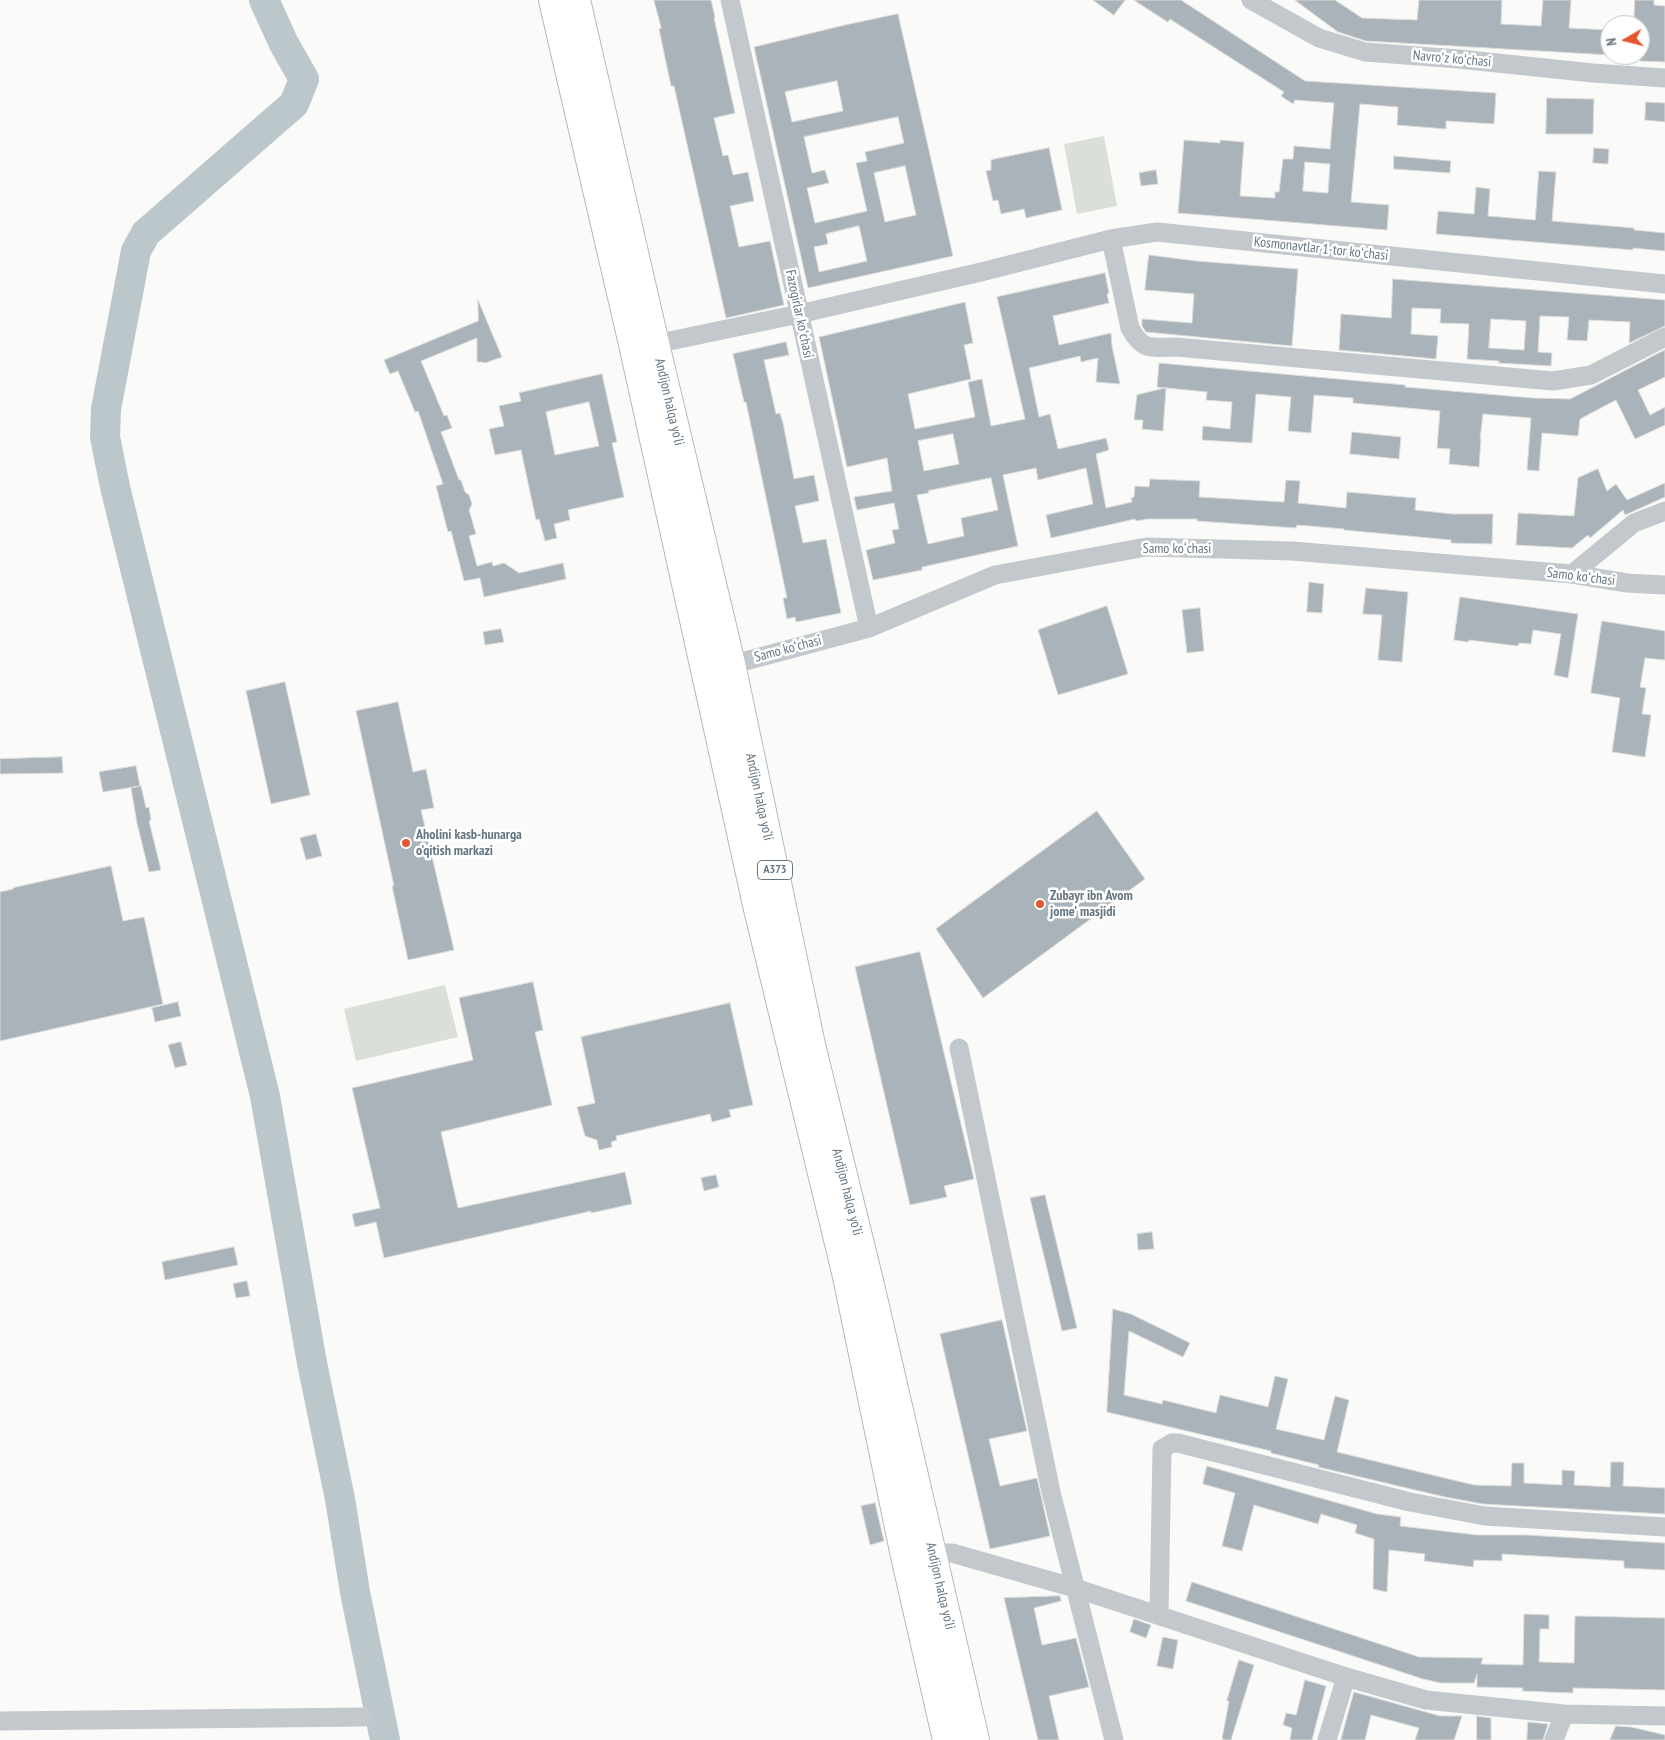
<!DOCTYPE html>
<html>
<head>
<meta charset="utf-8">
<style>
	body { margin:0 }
	#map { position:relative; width:1665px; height:1740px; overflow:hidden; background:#fafaf8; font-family:"PT Sans Narrow",sans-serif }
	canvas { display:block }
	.north { position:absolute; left:1600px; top:15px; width:50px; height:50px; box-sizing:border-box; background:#fff; border:1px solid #c1c8cd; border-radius:50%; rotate:262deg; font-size:14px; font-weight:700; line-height:20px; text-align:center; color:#657683 }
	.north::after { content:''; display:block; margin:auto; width:18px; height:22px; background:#e4572e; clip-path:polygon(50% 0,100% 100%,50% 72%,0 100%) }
</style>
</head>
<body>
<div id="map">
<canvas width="1665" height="1740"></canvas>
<div class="north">N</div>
</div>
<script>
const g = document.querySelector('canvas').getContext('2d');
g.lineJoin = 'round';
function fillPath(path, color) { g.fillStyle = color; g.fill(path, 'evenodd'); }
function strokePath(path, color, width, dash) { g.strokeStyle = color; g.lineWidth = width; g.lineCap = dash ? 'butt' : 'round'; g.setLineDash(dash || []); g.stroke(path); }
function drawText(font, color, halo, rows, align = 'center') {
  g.font = font + ' "PT Sans Narrow",sans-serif'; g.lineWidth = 5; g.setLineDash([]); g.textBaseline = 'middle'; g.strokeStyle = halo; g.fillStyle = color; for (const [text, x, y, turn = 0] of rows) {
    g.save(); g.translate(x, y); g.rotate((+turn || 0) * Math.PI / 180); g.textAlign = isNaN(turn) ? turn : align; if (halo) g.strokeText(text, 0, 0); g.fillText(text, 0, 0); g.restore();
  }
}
const green = new Path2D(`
	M1104 136 1117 206 1077 214 1064 144Z
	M445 985 458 1037 356 1061 344 1009Z`);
const river = new Path2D(`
	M264 0 284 44 304 79 294 104 146 233 136 251 106 409 105 437 115 487 265 1096 312 1363 340 1499 355 1592 385 1740`);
const building = new Path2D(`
	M654 0H711L715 17 714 18 735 113 714 118 723 156 728 155 733 175 748 172 754 201 730 206 739 247 770 241 784 305 726 318 674 86H671L659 29 661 28Z
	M1093 0H1125L1114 15Z
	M1134 0H1181L1305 81 1496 93 1494 124 1446 121V129L1397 125 1398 107 1360 104 1351 202 1389 205 1387 230 1178 213 1184 140 1220 143V140L1244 142 1240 196 1275 198V192H1279L1283 159H1293L1294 146 1330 149 1334 103 1295 100 1293 104 1281 96 1284 92 1170 19 1168 22ZM1305 162 1330 164 1328 193 1303 191Z
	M1295 0H1335L1362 18 1417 20 1419 0H1502L1501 24 1541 26 1543 0H1571L1569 28 1610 30V55L1366 41 1338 32Z
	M1635 0H1654V5L1665 6V62L1640 61V25H1634Z
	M898 14 953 256 808 288 754 47 845 25ZM837 81 843 111 792 122 785 92ZM898 117 904 143 865 152 867 161 856 163 867 211 815 223 807 188 829 183 825 170 812 173 804 137ZM905 166 916 215 885 222 874 173ZM859 226 867 261 819 272 814 247 828 244 826 234Z
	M1547 98 1594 99 1593 134H1546Z
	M1646 102 1665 103V122L1645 120Z
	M1049 148 1062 210 1026 218 1024 209 1001 214 998 200 993 201 986 171 991 170V160Z
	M1594 148 1609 149 1608 164 1593 163Z
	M1394 156 1451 161 1450 173 1394 169Z
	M1156 170 1158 184 1141 186 1139 173Z
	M1539 171 1556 172 1552 221 1634 228V230L1665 233V251L1633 248V250L1436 234 1438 211 1474 214 1476 187 1490 189 1488 216 1535 220Z
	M1149 255 1196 261 1298 269 1292 346 1146 332 1142 326V319L1192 323 1194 294 1145 290Z
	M1105 273 1109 293 1107 294 1109 303 1053 316 1059 345 1111 333 1112 346 1120 384 1096 382 1098 358 1081 362 1080 356 1029 368 1039 417 1050 414 1058 449 1106 438 1109 450 1096 454 1106 508 1132 502 1131 498 1134 497 1135 486 1149 487 1150 479 1200 481 1199 497 1284 502 1286 480 1300 481 1298 503 1346 508 1347 492 1416 498 1415 510 1453 514H1493L1492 544 1451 543V540L1344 530V529L1297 525 1296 528 1197 521V519H1148L1136 521 1135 519 1051 538 1046 515 1093 504 1086 468 1038 480 1036 468 1003 475 1018 546 922 567V570L873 580 866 550 895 543 892 530 899 529 894 503 857 510 854 497 892 491 887 458 847 467 819 337 965 302 973 343 964 345 971 379 908 394 915 429 975 417 968 382 982 379 991 426 1025 419 997 297ZM953 434 959 464 924 471 918 441ZM991 478 998 510 961 518 964 536 928 544 917 495 929 493 928 491Z
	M1393 279 1665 300V326L1629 343 1630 322 1589 320 1587 341 1567 340 1569 317 1540 316 1538 352 1552 353 1551 366 1499 363V361L1467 359 1469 324 1440 323 1441 309 1412 308 1411 334 1438 336 1436 359 1339 350 1341 314 1391 318ZM1491 319 1526 321 1524 350 1489 348Z
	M478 300 502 357 485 363 482 362H477V338L421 361 444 416 447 415 452 428 441 432 459 480H461L465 492 469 495 472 504 469 510 476 534 469 536 477 566 492 562 493 566 504 563 519 573 563 563 566 579 484 597 480 578 464 581 451 531 448 532 436 486 443 484 418 411 415 412 398 371 390 374 384 360 478 321Z
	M786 342 789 355 764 360 776 414 780 413 783 423 794 479 814 475 817 490 819 501 795 506 803 543 826 539 841 613 796 622 795 617 787 619 783 598H787L746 402H744L733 354Z
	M1665 350V377L1638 390 1650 415 1665 407V425L1635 439 1616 400 1580 419 1578 436 1542 433 1539 471 1527 470 1531 418 1483 414 1480 439H1481L1479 467 1449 464 1450 449 1437 448 1440 411 1353 403V398L1314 395 1311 433 1288 431 1291 397 1256 394 1252 443 1202 440 1203 426 1230 429 1232 402 1206 400 1207 392 1157 387 1159 363 1405 385V387L1533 398 1570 399Z
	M602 374 617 442 612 443 624 497 568 510 570 520 554 524 557 538 545 541 539 519 536 520 521 450 495 455 489 429 504 426 499 406 521 401 519 393ZM589 402 599 446 555 455 546 412Z
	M1166 388 1163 431 1142 429 1143 420H1134L1137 395Z
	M1352 432 1401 437 1399 459 1350 454Z
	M1598 469 1607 491 1616 484 1627 500 1665 483V497L1625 515 1623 510 1590 538 1588 535 1572 548 1516 545 1518 513 1574 516 1578 478Z
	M1309 582 1324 584 1322 613 1307 612Z
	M1366 588 1408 592 1402 662 1378 660 1382 615 1363 614Z
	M1460 597 1578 614 1568 678 1554 675 1561 634 1533 630 1531 644 1519 643 1518 646 1469 640 1468 642 1454 640Z
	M1107 606 1128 674 1058 695 1038 630Z
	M1200 608 1204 651 1187 653 1182 610Z
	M1602 621 1665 631V660L1645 658 1640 687 1646 688 1642 714 1651 715 1645 757 1612 752 1620 698 1591 693Z
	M501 629 504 642 485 645 483 632Z
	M285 682 310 795 271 804 246 691Z
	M398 702 413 772 426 769 434 808 421 810 454 950 408 960 392 886H394L356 711Z
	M62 757 63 773 0 774V759Z
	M136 766 140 786 103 792 99 772Z
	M141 786 146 808 149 807 151 820 149 821 161 870 149 872 137 823 131 788Z
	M1097 811 1145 879 983 998 936 929Z
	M316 834 322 856 306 860 300 838Z
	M111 866 123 921 144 917 163 1004 0 1041V892L13 889V888Z
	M920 952 974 1179 944 1186 947 1197 910 1205 855 967Z
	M533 982 543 1030 535 1032 552 1105 441 1132 458 1208 625 1172 632 1204 591 1213V1211L384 1258 376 1222 355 1227 352 1214 380 1208 352 1088 473 1060 459 998Z
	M178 1002 181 1016 155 1022 152 1008Z
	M730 1003 753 1105 729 1110 731 1117 712 1122 710 1114 616 1136 617 1140 611 1142 612 1147 599 1150 597 1140 585 1136 577 1107 595 1103 581 1037Z
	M181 1042 187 1065 175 1068 168 1045Z
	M716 1175 719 1187 704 1191 701 1178Z
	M1045 1195 1077 1328 1062 1331 1030 1198Z
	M1152 1232 1154 1249 1138 1250 1137 1234Z
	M234 1247 238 1265 165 1280 162 1262Z
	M247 1281 250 1296 236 1298 233 1284Z
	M1113 1309 1131 1314 1190 1343 1183 1357 1129 1331 1124 1395 1162 1404 1163 1400 1216 1413 1220 1395 1268 1407 1275 1376 1288 1379 1276 1429 1324 1440 1335 1396 1349 1400 1337 1452 1474 1485 1511 1486 1512 1463H1524V1483L1562 1485V1470L1575 1471 1574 1485 1610 1487 1611 1462H1624L1623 1486 1665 1488V1514L1483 1504 1445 1497 1318 1467 1319 1465 1271 1453V1451L1107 1412Z
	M1002 1320 1027 1431 989 1439 1000 1486 1037 1478 1050 1536 990 1549 940 1334Z
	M1207 1466 1377 1514 1401 1517 1400 1526 1477 1535H1526L1665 1543V1570L1624 1568V1561L1502 1554V1561L1474 1560 1473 1567 1424 1561 1425 1554 1389 1550 1387 1592 1373 1589 1374 1539 1355 1533 1357 1525 1321 1514 1318 1524 1254 1505 1242 1551 1222 1546 1235 1493 1203 1484Z
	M875 1503 884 1541 870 1545 861 1506Z
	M1192 1582 1419 1657 1483 1658 1481 1664 1523 1665 1524 1614 1549 1615V1629H1540L1539 1662 1574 1663 1575 1616 1665 1618V1690L1573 1688V1693L1522 1691 1523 1688 1477 1687V1674L1474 1683H1441L1423 1679 1186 1601Z
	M1060 1596 1061 1601 1034 1608 1042 1645 1076 1638 1089 1687 1049 1696 1059 1740H1038L1004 1598Z
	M1134 1619 1151 1625 1146 1638 1130 1632Z
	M1163 1637 1178 1640 1173 1669 1157 1666Z
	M1239 1660 1254 1665 1231 1740H1226L1222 1739 1229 1701H1227Z
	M1305 1680 1326 1686 1312 1740H1290L1292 1728 1283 1725 1286 1713 1296 1715Z
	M1354 1692 1440 1716H1462L1454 1740H1415L1419 1728 1371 1715 1365 1740H1341Z
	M1477 1716 1491 1718V1740H1477Z
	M1528 1722 1548 1724 1543 1740H1527Z
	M1616 1726 1631 1727 1665 1735V1740H1610Z`);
const street = new Path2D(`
	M730 0 869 628
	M1251 0 1319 38 1365 52 1459 59 1593 73 1665 78
	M1111 239 1130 328C1143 352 1152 347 1176 347L1553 381 1591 375 1665 337
	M655 344 799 314 981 272 1111 239 1157 232 1665 284
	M1572 574 1634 523 1665 511
	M719 668 869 628 995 575 1146 547 1292 551 1572 574 1627 583 1665 585
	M959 1048 1051 1492 1114 1740
	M932 1553H952L1075 1588 1346 1677 1426 1700 1564 1714 1665 1716
	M1159 1614 1162 1449 1172 1443H1178L1410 1502 1485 1516 1665 1527
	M0 1721 364 1717
	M1327 1740 1346 1677
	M1554 1740 1564 1714`);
const highway = new Path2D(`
	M553 0 633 344 758 909 846 1272 905 1556 947 1740
	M576 0 655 344 731 664 811 1045 870 1285 975 1740`);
const markers = [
	[406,843,5,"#e4572e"],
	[1040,904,5,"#e4572e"]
];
const shields = [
	[775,870,35]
];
const shieldNames = [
	["A373",775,870]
];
const streetNames = [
	["Navroʻz koʻchasi",1452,59,5],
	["Kosmonavtlar 1-tor koʻchasi",1321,249,6],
	["Fazogirlar koʻchasi",799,314,78],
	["Andijon halqa yo‘li",669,402,77],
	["Samo koʻchasi",1177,549],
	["Samo koʻchasi",1581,577,7],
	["Samo koʻchasi",788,649,-15],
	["Andijon halqa yo‘li",759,797,78],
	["Andijon halqa yo‘li",847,1192,76],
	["Andijon halqa yo‘li",940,1586,77]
];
const poiNames = [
	["Aholini kasb-hunarga",416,835],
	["o'qitish markazi",416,851],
	["Zubayr ibn Avom",1050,896],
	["jome' masjidi",1050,912]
];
fillPath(green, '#dadfd7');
strokePath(river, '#bbc7cb', 30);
fillPath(building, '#aab3b9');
strokePath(building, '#dcdcda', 1);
strokePath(highway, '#b4b9bd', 30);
strokePath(street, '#c3c8cc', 19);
strokePath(highway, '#fff', 28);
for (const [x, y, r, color] of markers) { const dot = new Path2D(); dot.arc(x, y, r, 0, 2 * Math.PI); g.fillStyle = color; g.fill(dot); strokePath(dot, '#fff', 2); }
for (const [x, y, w] of shields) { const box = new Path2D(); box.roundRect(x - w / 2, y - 9.5, w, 19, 4); g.fillStyle = '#fff'; g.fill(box); strokePath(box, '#657683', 1); }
drawText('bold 12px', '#657683', null, shieldNames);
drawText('14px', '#657683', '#fff', streetNames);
drawText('bold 14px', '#657683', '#fff', poiNames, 'left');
</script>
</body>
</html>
